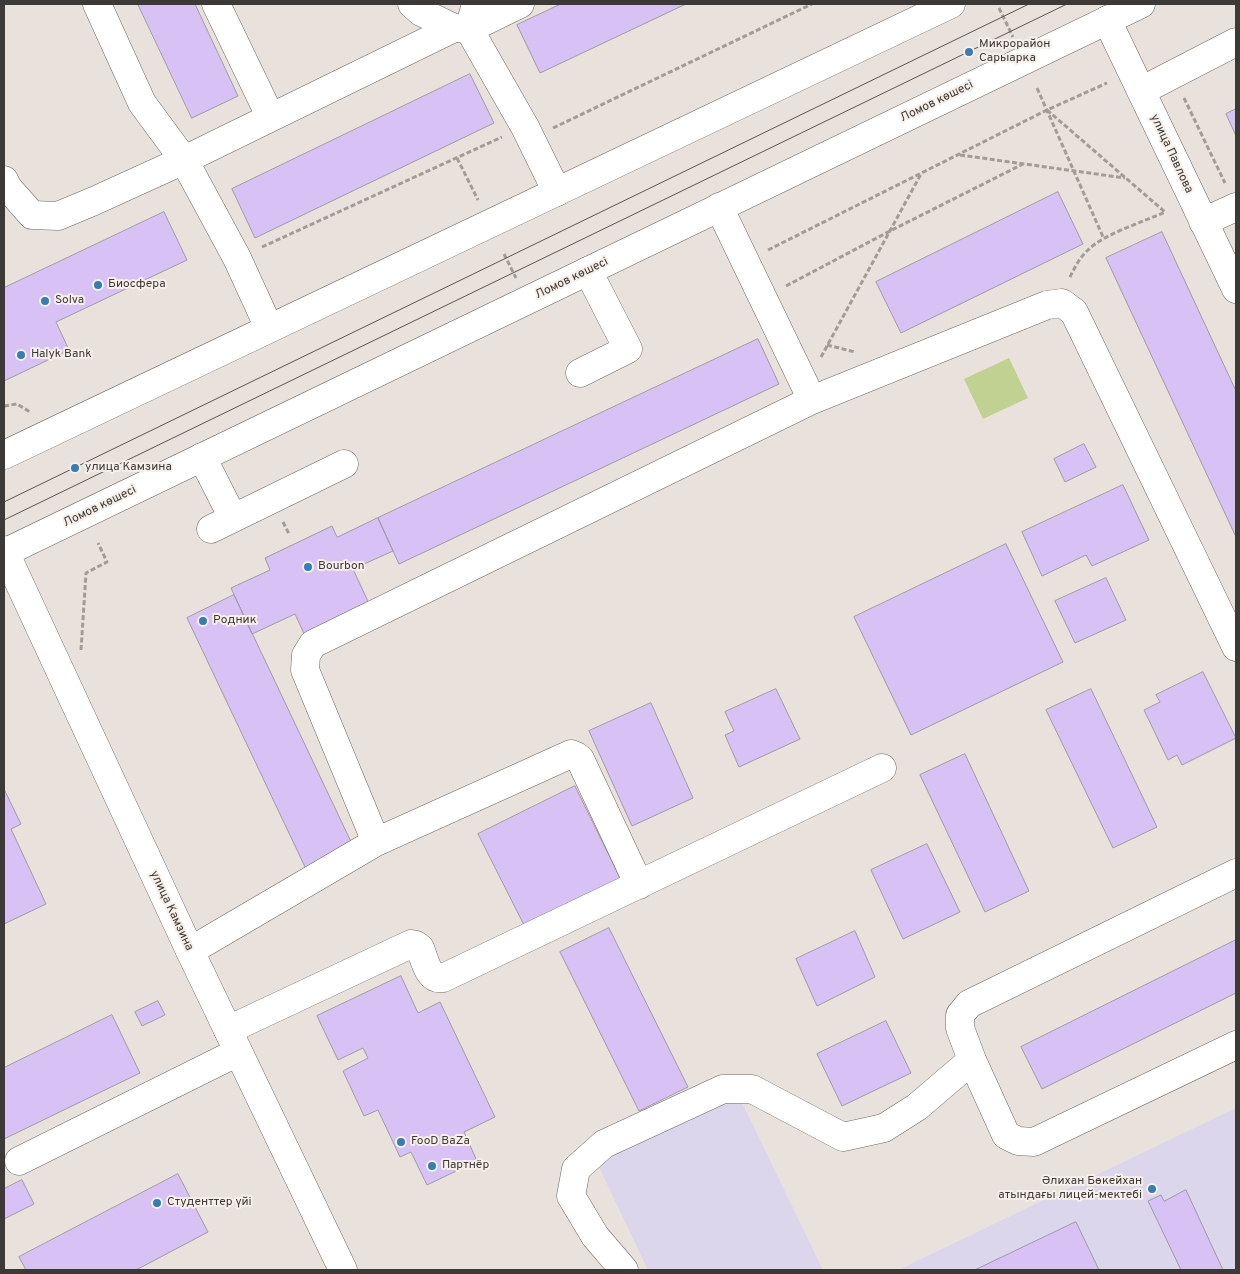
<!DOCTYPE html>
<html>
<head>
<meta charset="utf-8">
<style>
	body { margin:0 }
	#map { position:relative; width:1240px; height:1274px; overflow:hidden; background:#e9e2dc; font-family:Overpass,sans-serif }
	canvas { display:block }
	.frame { position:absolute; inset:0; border:5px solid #3c3936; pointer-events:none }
</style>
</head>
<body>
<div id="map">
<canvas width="1240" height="1274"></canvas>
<div class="frame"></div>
</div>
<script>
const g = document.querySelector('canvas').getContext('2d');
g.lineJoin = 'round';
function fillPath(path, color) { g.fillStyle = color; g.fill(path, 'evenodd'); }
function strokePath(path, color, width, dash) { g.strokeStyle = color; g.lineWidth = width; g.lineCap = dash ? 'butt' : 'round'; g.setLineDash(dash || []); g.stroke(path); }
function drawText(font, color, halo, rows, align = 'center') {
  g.font = font + ' Overpass,sans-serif'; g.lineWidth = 4; g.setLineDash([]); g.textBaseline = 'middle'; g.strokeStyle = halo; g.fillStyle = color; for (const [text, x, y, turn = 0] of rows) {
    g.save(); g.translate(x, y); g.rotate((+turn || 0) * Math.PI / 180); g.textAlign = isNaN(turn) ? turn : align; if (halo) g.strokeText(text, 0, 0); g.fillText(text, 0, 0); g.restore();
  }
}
const education = new Path2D(`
	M734 1086 823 1270H648L593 1155Z
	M1236 1108V1270H898Z`);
const green = new Path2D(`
	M1009 358 1028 398 983 419 964 379Z`);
const building = new Path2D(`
	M138 4H195L238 96 192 118Z
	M561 4H686L540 73 517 25Z
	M470 74 494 123 255 238 232 189Z
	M1236 109V136L1226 114Z
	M1058 192 1083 244 901 333 876 282Z
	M164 212 187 260 56 322 69 350 4 381V288Z
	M1162 232 1236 391V537L1106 258Z
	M758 339 779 384 399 564 378 518Z
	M1084 444 1096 467 1065 482 1054 459Z
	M1123 485 1149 540 1092 566 1086 555 1042 576 1022 532Z
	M378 518 393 551 353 569 372 610 307 640 295 614 252 634 231 588 270 570 265 558 332 526 337 537Z
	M1006 544 1063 662 911 735 854 617Z
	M1106 578 1126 620 1075 643 1055 601Z
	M234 595 353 846 306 869 187 618Z
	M1203 672 1236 738 1182 765 1177 755 1168 760 1144 710 1160 702 1156 695Z
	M776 689 800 739 739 767 725 735 734 731 725 712Z
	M1091 689 1157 827 1113 848 1046 710Z
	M651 703 693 798 632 826 589 731Z
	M965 754 1029 891 985 912 920 775Z
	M575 786 622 882 526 929 478 834Z
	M4 789 21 824 11 829 46 904 4 924Z
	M927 844 960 912 903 939 871 870Z
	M609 928 688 1087 639 1111 560 952Z
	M855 931 875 977 817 1006 796 959Z
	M1236 940V993L1042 1089 1021 1047Z
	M401 976 418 1013 440 1002 495 1117 464 1132 477 1161 427 1185 411 1152 400 1157 378 1110 364 1116 343 1071 368 1058 363 1048 338 1060 317 1016Z
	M158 1001 165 1015 142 1026 135 1012Z
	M112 1015 140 1073 4 1139V1068Z
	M886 1021 911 1073 842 1106 817 1054Z
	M178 1174 208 1232 136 1270H26L19 1257Z
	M22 1180 34 1204 4 1219V1189Z
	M1186 1190 1223 1270H1181L1148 1201 1161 1195 1164 1201Z
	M1076 1222 1099 1270H975Z`);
const path = new Path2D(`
	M999 8 1013 37
	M1037 88 1104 239
	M1184 98 1225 183
	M1047 110 1165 212C1143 222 1104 234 1088 250 1079 258 1074 269 1069 279
	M553 128 812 4
	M960 155 1125 178
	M457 158 478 200
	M262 247 502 137
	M768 250 1047 110 1107 83
	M504 254 516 278
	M786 286 890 231 1023 164
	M827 345 855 352
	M821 357 921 174
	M4 406 17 404 30 412
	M283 522 289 534
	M81 650 86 573 107 562 98 543`);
const minor = new Path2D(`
	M97 4 142 103 184 160 237 258 269 328
	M216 4 270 116
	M412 4 421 12 454 28
	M476 4 469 29 525 127 557 192
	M1107 20 1236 289
	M1141 91 1236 42
	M4 180 8 188 32 215 58 216 94 201 184 160 454 28 469 29 520 4
	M719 207 812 400
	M1203 222 1236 207
	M580 373 628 349 588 271
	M202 457 233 518
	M211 529 344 464
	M376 842 305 670 306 655 313 644 812 400 1047 305 1062 303 1074 312 1236 647
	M1236 873 969 1004 960 1015V1028L972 1060 1006 1135 1018 1141 1034 1142 1236 1045
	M190 951 376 842 571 754 576 756 580 759 639 885
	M228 1030 411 944 416 945 420 948C425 960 428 981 443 978L882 768
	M19 1161 238 1052
	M624 1270 595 1236 571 1196 576 1169 604 1144 723 1089H752L843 1137 884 1128 917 1107 972 1060`);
const major = new Path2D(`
	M4 455 951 4
	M4 550 190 951 343 1270
	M4 553 1141 4`);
const tram = new Path2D(`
	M4 502 1029 4
	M4 520 1067 4`);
const markers = [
	[969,52,5,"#347eb1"],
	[98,285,5,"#347eb1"],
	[45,301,5,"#347eb1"],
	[21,355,5,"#347eb1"],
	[75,468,5,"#347eb1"],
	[308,567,5,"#347eb1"],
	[203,621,5,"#347eb1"],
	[401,1142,5,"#347eb1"],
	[432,1166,5,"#347eb1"],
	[1152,1189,5,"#347eb1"],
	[157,1203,5,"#347eb1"]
];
const poiNames = [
	["Микрорайон",979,45],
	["Сарыарка",979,59],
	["Биосфера",108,285],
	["Solva",55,301],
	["Halyk Bank",31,355],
	["улица Камзина",85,468],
	["Bourbon",318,567],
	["Родник",213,621],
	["FooD BaZa",411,1142],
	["Партнёр",442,1166],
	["Әлихан Бөкейхан",1142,1182,"right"],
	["атындағы лицей-мектебі",1142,1196,"right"],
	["Студенттер үйі",167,1203]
];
const streetNames = [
	["Ломов көшесі",937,102,-26],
	["улица Павлова",1171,154,65],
	["Ломов көшесі",572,279,-26],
	["Ломов көшесі",100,507,-26],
	["улица Камзина",171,911,65]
];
fillPath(education, '#dbd6ec');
fillPath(green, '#c0d191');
fillPath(building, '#d7c1f5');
strokePath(building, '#9e9ba3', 1);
strokePath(minor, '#6e6762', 29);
strokePath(major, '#6e6762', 29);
strokePath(path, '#a29c97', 3, [5, 2.5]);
strokePath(minor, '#fff', 28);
strokePath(major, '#fff', 28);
strokePath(tram, '#585551', 1);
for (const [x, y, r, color] of markers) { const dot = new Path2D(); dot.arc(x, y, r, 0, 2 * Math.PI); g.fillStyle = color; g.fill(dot); strokePath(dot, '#f7efe9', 2); }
drawText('12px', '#3c3936', '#f7efe9', poiNames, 'left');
drawText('12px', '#3c3936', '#f7efe9', streetNames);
</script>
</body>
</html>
